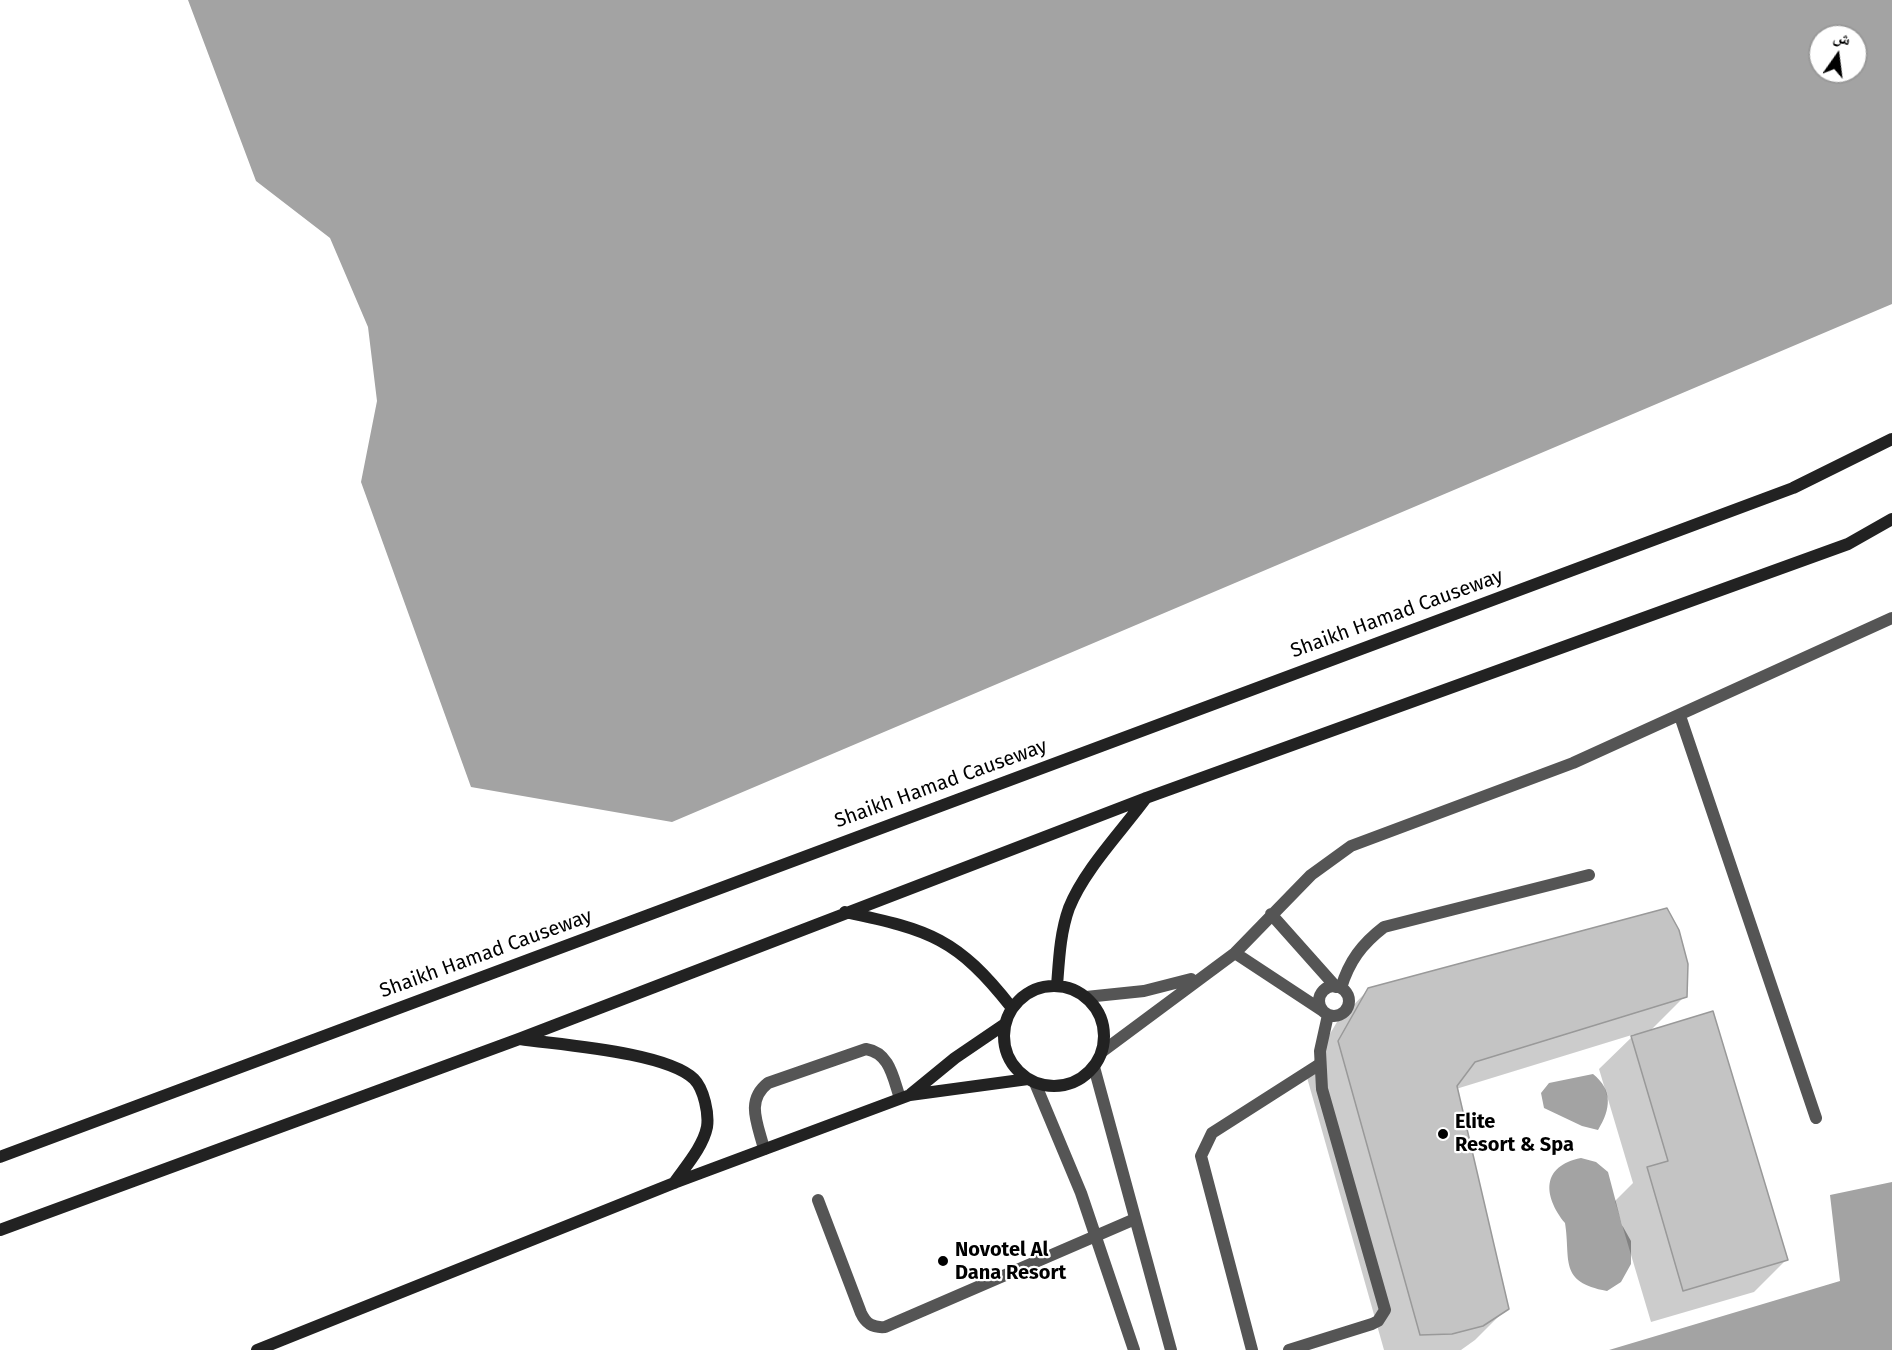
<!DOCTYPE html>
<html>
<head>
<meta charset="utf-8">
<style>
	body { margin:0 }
	#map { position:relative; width:1892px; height:1350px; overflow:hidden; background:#fff; font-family:"Fira Sans","Noto Naskh Arabic",sans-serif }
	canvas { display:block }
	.north { position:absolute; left:1808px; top:24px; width:60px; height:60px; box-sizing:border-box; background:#fff; border:2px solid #999; border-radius:50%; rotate:14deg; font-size:16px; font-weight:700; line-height:24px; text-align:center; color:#000 }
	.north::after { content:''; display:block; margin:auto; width:21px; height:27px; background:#000; clip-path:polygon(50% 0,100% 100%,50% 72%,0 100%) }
</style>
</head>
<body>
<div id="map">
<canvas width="1892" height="1350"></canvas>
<div class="north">ش</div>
</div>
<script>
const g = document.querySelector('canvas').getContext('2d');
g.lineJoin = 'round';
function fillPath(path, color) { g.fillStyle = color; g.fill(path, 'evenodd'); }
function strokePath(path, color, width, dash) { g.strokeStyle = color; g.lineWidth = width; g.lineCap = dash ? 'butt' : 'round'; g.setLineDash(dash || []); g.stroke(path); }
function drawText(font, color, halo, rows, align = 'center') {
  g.font = font + ' "Fira Sans",sans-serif'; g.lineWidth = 4.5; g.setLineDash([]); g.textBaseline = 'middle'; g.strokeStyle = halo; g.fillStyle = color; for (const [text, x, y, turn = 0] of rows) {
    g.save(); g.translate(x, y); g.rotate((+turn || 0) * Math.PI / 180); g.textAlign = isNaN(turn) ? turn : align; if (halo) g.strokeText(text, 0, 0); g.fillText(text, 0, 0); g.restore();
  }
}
const water = new Path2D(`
	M188 0H1892V304L672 822 471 787 361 482 377 401 368 327 330 238 256 181ZM1820 36H1856V72H1820Z
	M1593 1074C1613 1090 1611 1109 1598 1130L1582 1126 1544 1108 1541 1093 1549 1083Z
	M1581 1158 1596 1162 1608 1172 1622 1225 1631 1241V1264L1621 1282 1607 1291C1558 1282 1571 1260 1565 1223 1543 1196 1541 1166 1581 1158Z
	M1892 1182V1350H1609L1840 1281 1830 1195Z`);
const shadow = new Path2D(`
	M1369 989 1685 996 1649 1032 1786 1260 1754 1292 1651 1322 1615 1201 1633 1183 1599 1069 1635 1034 1456 1089 1507 1308 1475 1340 1461 1350H1384L1306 1074 1337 1022Z`);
const building = new Path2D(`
	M1667 908 1679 930 1688 964 1687 997 1475 1062 1457 1086 1509 1309 1483 1326 1452 1334 1420 1335 1338 1041 1368 988Z
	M1713 1011 1788 1260 1683 1291 1647 1167 1668 1161 1631 1036Z`);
const lane = new Path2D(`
	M1680 716 1816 1118
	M1271 914 1336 987
	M1235 953 1323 1011
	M1319 1001a15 15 0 1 1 30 0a15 15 0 1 1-30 0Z
	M1341 988C1349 961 1362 944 1384 927L1589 875
	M1086 997 1144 991 1191 979
	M1103 1051 1235 953 1311 875 1351 846 1573 763 1892 618
	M1094 1067 1171 1350
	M1035 1083 1081 1193 1134 1350
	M764 1149C758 1124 745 1101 768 1083L866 1049C890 1053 893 1078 900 1098
	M818 1200 861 1313C866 1324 873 1328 885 1327L1135 1219
	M1252 1350 1201 1156 1212 1133 1320 1064
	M1289 1350 1372 1324 1378 1321 1385 1310 1322 1089 1320 1051 1328 1015`);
const secondary = new Path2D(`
	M845 912C930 930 957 938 1012 1008
	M1057 986C1059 960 1060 933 1069 908 1084 870 1121 832 1146 798
	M1004 1036a50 50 0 1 1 100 0a50 50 0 1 1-100 0Z
	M520 1039C561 1045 666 1052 694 1079 704 1089 709 1114 707 1127 703 1147 685 1167 674 1183
	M911 1094 955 1058 1005 1024
	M0 1157 1793 488 1892 439
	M0 1230 519 1039 1146 798 1848 544 1892 519
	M257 1350 674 1183 910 1095 1028 1079`);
const markers = [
	[1443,1134,6,"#000"],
	[943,1261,6,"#000"]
];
const streetNames = [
	["Shaikh Hamad Causeway",1397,614,-20],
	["Shaikh Hamad Causeway",941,784,-20],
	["Shaikh Hamad Causeway",486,954,-20]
];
const poiNames = [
	["Elite",1455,1122],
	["Resort & Spa",1455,1145],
	["Novotel Al",955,1250],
	["Dana Resort",955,1273]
];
fillPath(water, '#a3a3a3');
fillPath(shadow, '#0003');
fillPath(building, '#c4c4c4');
strokePath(building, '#999', 1.5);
strokePath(lane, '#555', 12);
strokePath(secondary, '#222', 12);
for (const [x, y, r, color] of markers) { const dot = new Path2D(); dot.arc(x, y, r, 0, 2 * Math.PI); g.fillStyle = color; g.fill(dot); strokePath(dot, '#fff', 2); }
drawText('20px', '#000', '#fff', streetNames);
drawText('bold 20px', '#000', '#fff', poiNames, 'left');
</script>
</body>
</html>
